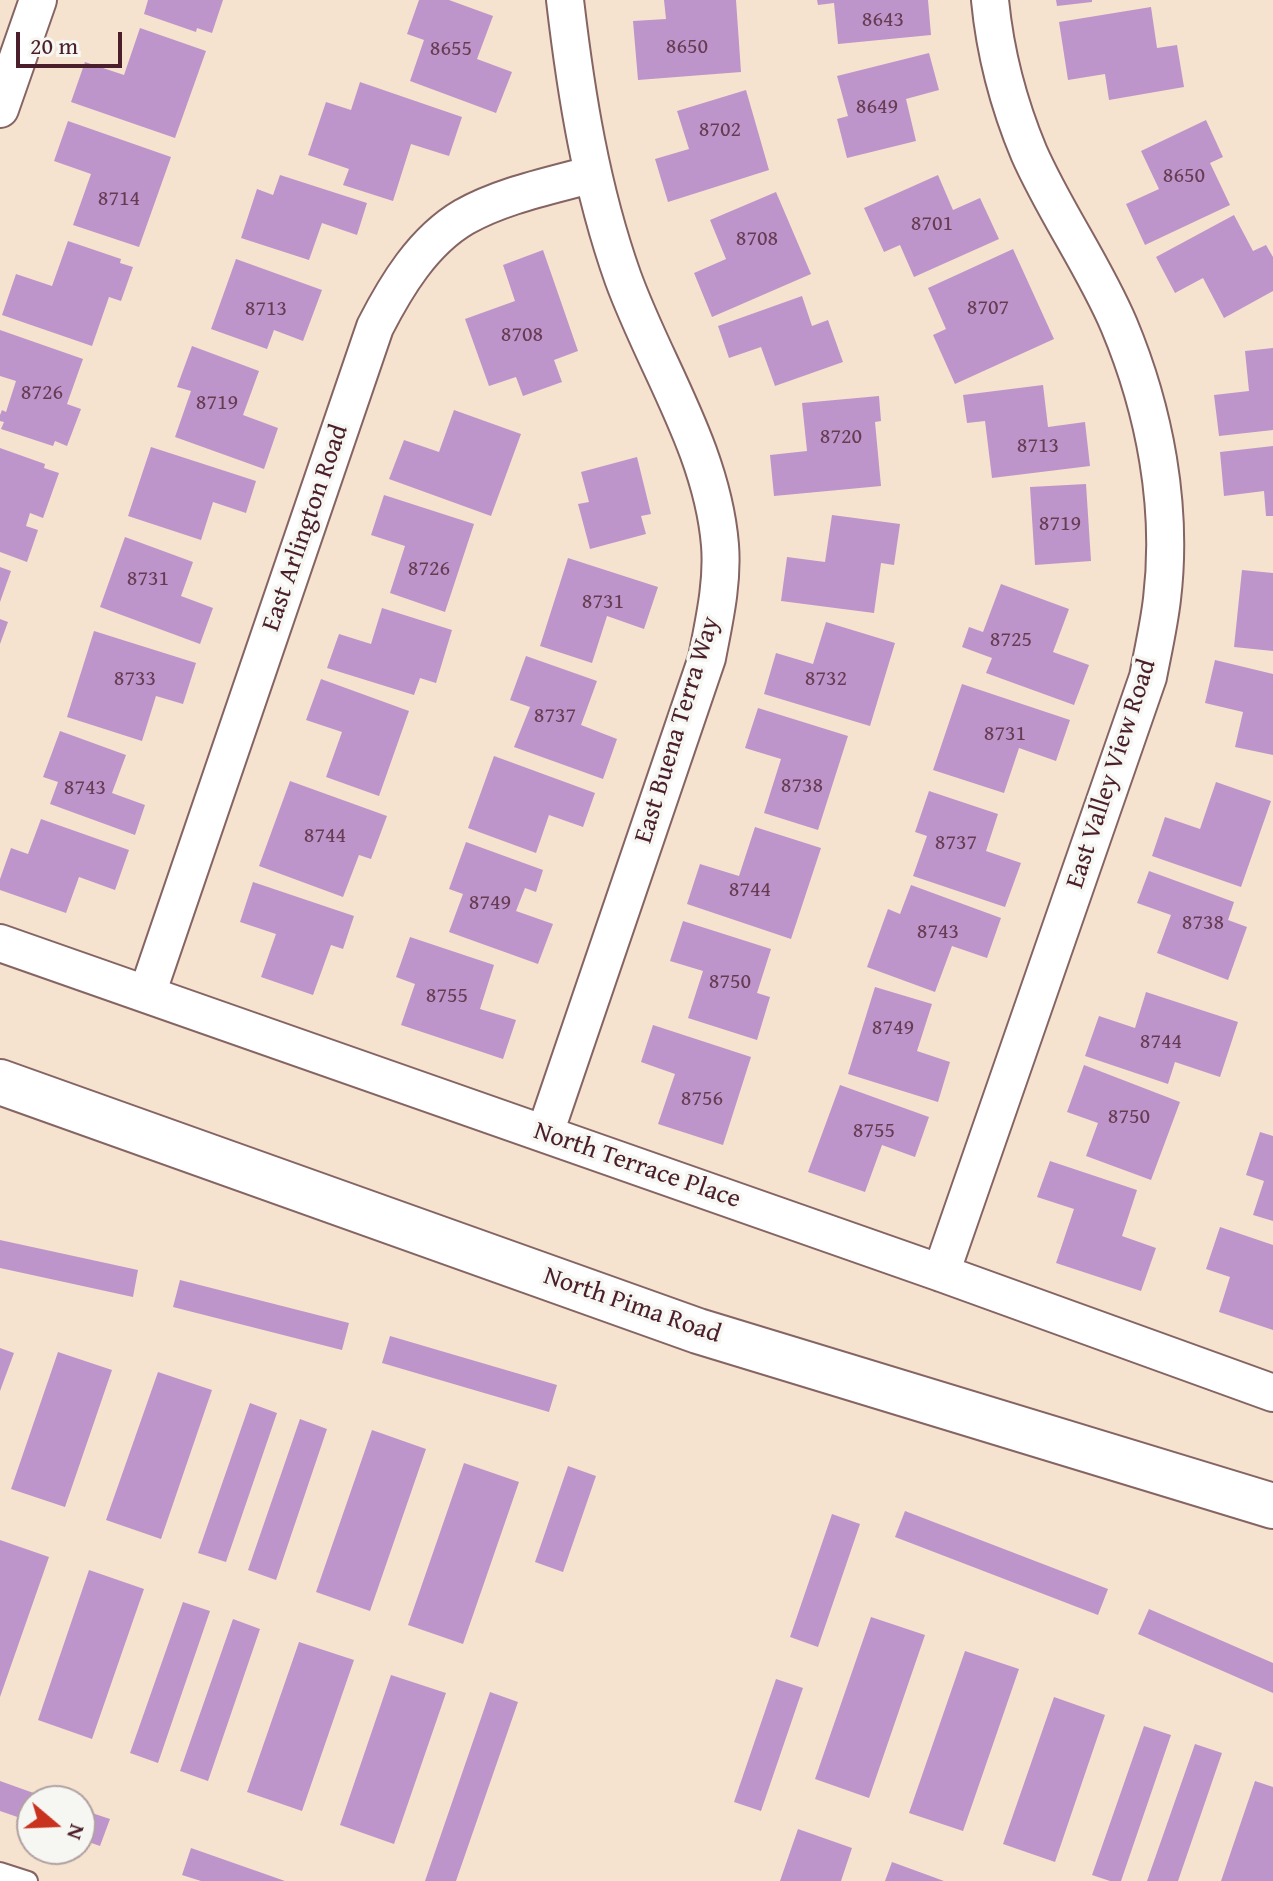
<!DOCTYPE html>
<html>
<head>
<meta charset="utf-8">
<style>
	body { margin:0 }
	#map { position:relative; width:1273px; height:1881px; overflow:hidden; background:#f5e3cf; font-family:"Gentium Book Plus",serif }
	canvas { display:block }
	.north { position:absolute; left:16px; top:1785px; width:80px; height:80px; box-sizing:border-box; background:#f6f6f2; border:2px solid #b1a0a2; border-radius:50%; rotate:109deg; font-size:22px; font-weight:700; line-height:32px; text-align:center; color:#4a1f2b }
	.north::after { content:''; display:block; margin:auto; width:28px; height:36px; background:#c8321e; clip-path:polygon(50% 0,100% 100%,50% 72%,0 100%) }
	.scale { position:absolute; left:16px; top:32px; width:106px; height:36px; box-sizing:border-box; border:4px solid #4a1f2b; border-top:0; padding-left:10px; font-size:24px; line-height:28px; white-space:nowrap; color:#4a1f2b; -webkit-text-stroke:6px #f6f6f2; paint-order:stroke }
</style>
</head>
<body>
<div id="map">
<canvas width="1273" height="1881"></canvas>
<div class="north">N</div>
<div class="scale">20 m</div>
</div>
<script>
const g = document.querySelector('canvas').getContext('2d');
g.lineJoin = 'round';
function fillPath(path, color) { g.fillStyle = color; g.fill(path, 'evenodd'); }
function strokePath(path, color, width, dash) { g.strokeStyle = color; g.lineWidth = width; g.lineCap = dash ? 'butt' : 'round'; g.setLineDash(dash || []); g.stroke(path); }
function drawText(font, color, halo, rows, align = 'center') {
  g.font = font + ' "Gentium Book Plus",serif'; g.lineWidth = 7; g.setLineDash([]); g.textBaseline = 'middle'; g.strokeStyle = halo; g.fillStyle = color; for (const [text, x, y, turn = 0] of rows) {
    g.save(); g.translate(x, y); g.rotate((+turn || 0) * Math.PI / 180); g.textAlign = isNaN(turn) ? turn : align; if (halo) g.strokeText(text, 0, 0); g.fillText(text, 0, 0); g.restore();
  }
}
const building = new Path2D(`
	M148 0H223L212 33 197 28 196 32 144 14Z
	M419 0H449L493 16 477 59 512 72 496 113 410 81 424 40 407 34Z
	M664 0H736L741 72 638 80 633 21 666 19Z
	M817 0H928L931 35 838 44 834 3 818 5Z
	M1056 0H1092V2L1057 6Z
	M1151 7 1157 48 1177 45 1184 87 1109 100 1105 74 1068 80 1059 22Z
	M140 28 206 51 175 138 71 102 85 62 124 75Z
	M929 53 939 90 906 99 916 141 847 158 837 119 848 116 837 76Z
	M360 82 462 117 449 156 411 144 393 201 343 185 349 169 308 155 326 102 351 110Z
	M746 90 769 170 668 202 655 159 689 149 677 111Z
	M1206 120 1223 157 1210 163 1230 205 1145 245 1126 204 1159 189 1141 151Z
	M68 121 171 157 139 247 73 225 91 174 54 161Z
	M280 175 367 203 357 235 322 223 309 260 241 238 257 189 273 195Z
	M938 175 953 210 980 198 999 239 914 277 900 245 884 252 864 208Z
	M776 192 811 274 712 317 694 273 726 259 710 220Z
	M1234 215 1253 251 1266 245 1273 257V291L1224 318 1203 278 1175 293 1156 257Z
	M68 241 121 259 120 263 133 267 121 301 109 297 92 346 2 315 16 274 52 286Z
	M1013 249 1054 339 955 384 933 335 946 329 928 288Z
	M543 250 578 351 554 360 562 382 523 396 516 377 489 386 465 319 515 301 503 265Z
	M236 259 322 290 303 341 274 330 267 349 211 329Z
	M802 296 812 326 828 320 843 362 775 386 761 347 729 358 718 326Z
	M0 330 83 359 67 404 81 409 67 446 55 441 53 446 1 429 4 422 0 421V415L2 410 6 412 16 381 0 376Z
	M192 346 259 371 243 415 278 428 264 469 175 437 191 391 177 387Z
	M1273 348V430L1219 436 1214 395 1249 391 1245 351Z
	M1043 385 1048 427 1085 422 1090 466 992 478 985 421 967 423 963 395Z
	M879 396 881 421 875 422 881 486 774 496 770 455 807 451 802 403Z
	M454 410 521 434 491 516 389 479 404 440 439 452Z
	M1273 446V516H1266L1264 491 1224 496 1220 452Z
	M151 447 256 481 246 513 213 502 201 540 128 516Z
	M0 448 45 464 44 468 59 473 43 518 30 513 26 526 38 530 27 562 0 552Z
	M637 457 651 514 641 516 646 534 590 549 578 504 589 502 581 472Z
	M1086 484 1091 561 1035 565 1030 487Z
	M384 495 474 524 445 612 390 593 405 546 371 535Z
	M832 515 900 524 894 565 881 563 874 613 781 601 787 557 825 562Z
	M125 537 193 562 181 596 213 608 200 644 100 607Z
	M568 558 658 587 644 629 607 616 592 663 540 646Z
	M0 567 11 571 0 602Z
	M1242 570 1273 573V651L1234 647Z
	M1001 584 1069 609 1053 652 1089 665 1074 705 986 673 992 658 962 647 969 627 983 632Z
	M382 608 452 630 436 683 420 678 414 695 327 668 339 634 371 644Z
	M0 619 8 622 0 644Z
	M826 622 895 643 870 726 764 694 776 653 813 664Z
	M94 631 196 663 183 704 156 696 142 741 67 717Z
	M526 656 597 681 581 725 617 739 603 779 514 747 530 707 510 700Z
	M1215 660 1273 674V755L1235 747 1243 712 1205 703Z
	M321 679 409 711 379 796 326 777 342 732 306 720Z
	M962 684 1070 720 1056 761 1019 748 1004 793 933 770Z
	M758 708 848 736 818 830 764 813 781 759 745 748Z
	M60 731 126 755 112 793 145 805 135 835 50 804 58 782 43 777Z
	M494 756 595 793 583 827 549 815 536 853 468 828Z
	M290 781 387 816 371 859 359 855 343 897 259 866Z
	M1216 782 1271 801 1241 887 1152 856 1165 817 1200 829Z
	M929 791 998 814 986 851 1021 863 1005 907 913 876 927 836 915 832Z
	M41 819 129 850 115 890 79 877 66 913 0 890V879L11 848 28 854Z
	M755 827 821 848 791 939 687 904 700 864 739 876Z
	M466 842 543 870 536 892 525 888 516 911 553 924 538 964 449 932 463 894 449 889Z
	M1149 871 1234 902 1228 920 1247 927 1228 980 1157 953 1171 915 1137 903Z
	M253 882 354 916 343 949 331 945 313 995 261 977 276 934 240 922Z
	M911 885 1001 918 987 958 952 946 935 992 867 967 888 909 900 914Z
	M683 921 771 949 757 993 770 997 757 1040 688 1018 703 971 670 961Z
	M410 937 494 965 480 1009 516 1020 503 1059 401 1025 415 984 396 977Z
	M875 987 932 1004 917 1051 950 1062 938 1102 848 1074Z
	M1146 992 1238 1022 1220 1077 1175 1062 1168 1084 1085 1056 1099 1016 1135 1028Z
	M653 1025 751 1057 723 1145 658 1124 675 1074 641 1062Z
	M1084 1065 1180 1102 1151 1180 1086 1156 1098 1123 1067 1112Z
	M840 1085 929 1117 915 1157 882 1145 865 1192 808 1172Z
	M1260 1132 1273 1136V1221L1253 1215 1264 1181 1246 1175Z
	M1050 1161 1137 1190 1122 1236 1156 1248 1141 1291 1056 1263 1074 1209 1037 1197Z
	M1220 1227 1273 1245V1330L1219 1312 1230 1277 1206 1269Z
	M0 1240 138 1270 133 1297 0 1268Z
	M180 1280 349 1323 342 1350 173 1307Z
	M390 1336 557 1385 549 1412 382 1363Z
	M0 1348 14 1353 0 1391Z
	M58 1352 112 1370 65 1507 11 1489Z
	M158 1372 212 1390 161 1539 106 1520Z
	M250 1403 277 1413 226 1562 198 1553Z
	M300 1419 327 1429 276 1580 248 1570Z
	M372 1430 426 1449 370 1611 316 1592Z
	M464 1463 519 1482 463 1644 408 1625Z
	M568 1466 596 1476 563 1572 535 1562Z
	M905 1511 1108 1589 1098 1615 895 1537Z
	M832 1514 860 1524 818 1647 790 1637Z
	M0 1540 49 1557 0 1697Z
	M89 1570 144 1589 92 1739 38 1720Z
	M183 1602 210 1611 158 1763 130 1753Z
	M1149 1609 1273 1663V1693L1138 1634Z
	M871 1617 925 1635 869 1798 815 1779Z
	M233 1619 260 1629 208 1781 180 1771Z
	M299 1642 354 1660 302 1811 247 1792Z
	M965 1651 1019 1669 963 1831 909 1813Z
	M391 1675 446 1693 394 1844 340 1825Z
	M776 1679 803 1688 761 1811 734 1802Z
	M490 1692 518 1702 456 1881H425Z
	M1054 1697 1105 1715 1055 1862 1003 1844Z
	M1144 1726 1171 1735 1121 1881H1110L1092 1875Z
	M1195 1744 1222 1753 1178 1881H1147Z
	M0 1781 56 1801H32V1822L0 1811Z
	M1255 1781 1273 1787V1881H1221Z
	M80 1809 110 1819 100 1846 80 1839Z
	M798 1829 852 1848 841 1881H780Z
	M191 1848 285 1881H201L182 1875Z
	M892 1862 944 1881H885Z`);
const service = new Path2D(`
	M0 1872 28 1881`);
const minor = new Path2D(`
	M0 109 38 0
	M0 943 941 1273 1273 1393
	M147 994 375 327C396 286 423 241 464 217 503 195 550 186 593 174
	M545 1133 707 658C714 621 723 583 720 545 712 449 655 366 623 278 591 188 576 94 565 0
	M941 1273 1148 677C1153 651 1159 625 1162 599 1173 507 1155 411 1119 325 1094 266 1055 212 1029 153 1009 105 995 52 990 0`);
const secondary = new Path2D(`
	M0 1082 698 1331 1273 1506`);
const numberNames = [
	["8643",883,20],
	["8650",687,47],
	["8655",451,49],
	["8649",877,107],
	["8702",720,130],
	["8650",1184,176],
	["8714",119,199],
	["8701",932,224],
	["8708",757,239],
	["8707",988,308],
	["8713",266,309],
	["8708",522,335],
	["8726",42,393],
	["8719",217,403],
	["8720",841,437],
	["8713",1038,446],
	["8719",1060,524],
	["8726",429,569],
	["8731",148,579],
	["8731",603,602],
	["8725",1011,640],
	["8733",135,679],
	["8732",826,679],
	["8737",555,716],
	["8731",1005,734],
	["8738",802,786],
	["8743",85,788],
	["8744",325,836],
	["8737",956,843],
	["8744",750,890],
	["8749",490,903],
	["8738",1203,923],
	["8743",938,932],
	["8750",730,982],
	["8755",447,996],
	["8749",893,1028],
	["8744",1161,1042],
	["8756",702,1099],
	["8750",1129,1117],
	["8755",874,1131]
];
const streetNames = [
	["East Arlington Road",306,528,-71],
	["East Buena Terra Way",678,730,-73],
	["East Valley View Road",1112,774,-72],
	["North Terrace Place",637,1166,19],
	["North Pima Road",632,1306,19]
];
fillPath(building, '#bd95cb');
strokePath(service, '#866464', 22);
strokePath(minor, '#866464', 40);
strokePath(secondary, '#866464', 48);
strokePath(service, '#fff', 18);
strokePath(minor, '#fff', 36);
strokePath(secondary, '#fff', 44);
drawText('22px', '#673c53', null, numberNames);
drawText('26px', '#4a1f2b', '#f6f6f2', streetNames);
</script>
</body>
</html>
